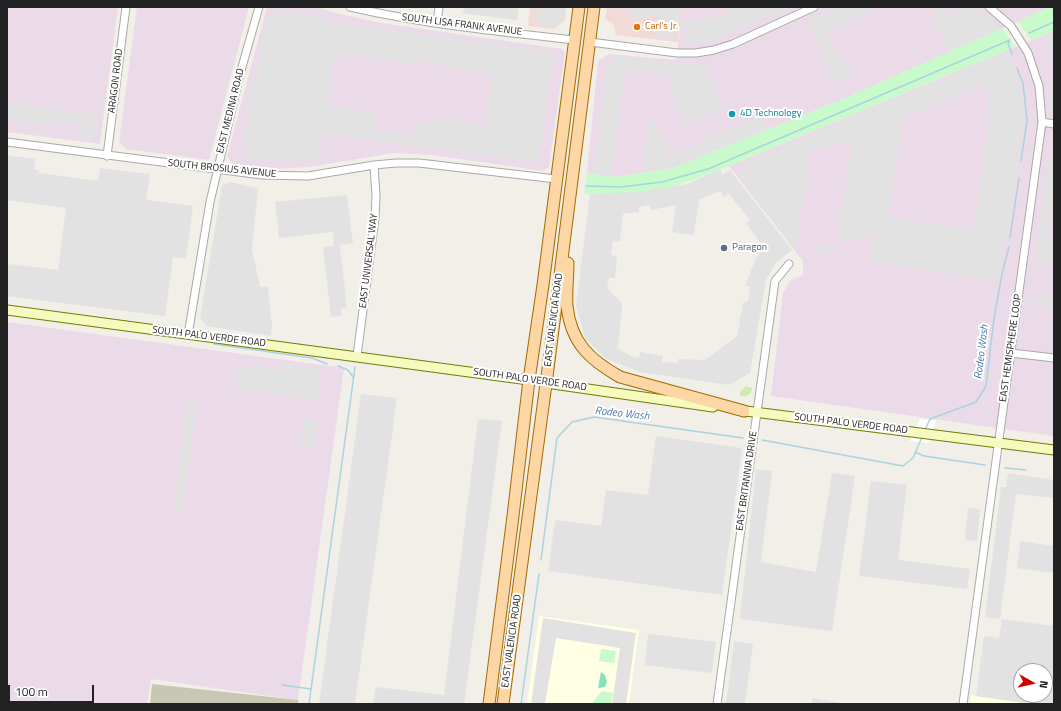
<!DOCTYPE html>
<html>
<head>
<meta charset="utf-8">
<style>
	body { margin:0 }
	#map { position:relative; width:1061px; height:711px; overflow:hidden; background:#f2efe9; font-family:"Titillium Web",sans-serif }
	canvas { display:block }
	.frame { position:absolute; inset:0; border:8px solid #222; pointer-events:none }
	.north { position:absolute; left:1013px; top:663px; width:40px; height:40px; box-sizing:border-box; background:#fff; border:1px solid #a7a7a7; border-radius:50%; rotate:98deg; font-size:11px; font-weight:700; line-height:16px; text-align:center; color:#222 }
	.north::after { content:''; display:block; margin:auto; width:14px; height:18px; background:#d40000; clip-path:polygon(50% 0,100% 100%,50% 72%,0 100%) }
	.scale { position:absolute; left:8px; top:685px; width:86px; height:18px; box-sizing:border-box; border:2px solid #222; border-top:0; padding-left:5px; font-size:12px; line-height:14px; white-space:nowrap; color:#222; -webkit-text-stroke:3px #fff; paint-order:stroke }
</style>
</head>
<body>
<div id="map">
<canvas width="1061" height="711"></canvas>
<div class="frame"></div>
<div class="north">N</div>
<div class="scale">100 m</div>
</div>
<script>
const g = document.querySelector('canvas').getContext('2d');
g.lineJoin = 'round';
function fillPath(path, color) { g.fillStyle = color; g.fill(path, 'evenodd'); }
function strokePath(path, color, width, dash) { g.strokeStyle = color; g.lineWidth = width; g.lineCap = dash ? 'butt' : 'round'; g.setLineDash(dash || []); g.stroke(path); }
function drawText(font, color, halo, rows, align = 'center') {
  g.font = font + ' "Titillium Web",sans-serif'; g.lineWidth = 4; g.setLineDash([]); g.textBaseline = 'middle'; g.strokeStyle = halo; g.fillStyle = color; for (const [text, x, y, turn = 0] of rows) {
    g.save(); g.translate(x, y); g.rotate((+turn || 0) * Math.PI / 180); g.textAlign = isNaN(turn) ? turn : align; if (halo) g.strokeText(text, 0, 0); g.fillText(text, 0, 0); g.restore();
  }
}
const commercial = new Path2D(`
	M530 7H566L565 20 554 29 528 26Z
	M607 7H683L678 42 616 35 613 24 605 19Z`);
const industrial = new Path2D(`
	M7 7H118L100 144 7 132Z
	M137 7H249L209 160 126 149 119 142Z
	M267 7H317L336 13 381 23 562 49 565 53 549 167 544 171 432 155 394 153 309 167 277 169 232 164 227 156Z
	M683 7H1051L843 99 673 168 614 177 587 173 598 61 609 54 676 60Z
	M1054 31V436L771 396 783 293 790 281 803 275V261L729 166Z
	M7 322 344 368 298 700 151 679 147 704H7Z`);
const education = new Path2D(`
	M539 616 639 630 629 704H527Z
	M971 695 976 696 1029 704H970Z`);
const construction = new Path2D(`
	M152 684 298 700V704H150Z`);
const grass = new Path2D(`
	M746 386 752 388 751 393 746 396H740V392Z`);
const park = new Path2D(`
	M1051 7H1054V31L1031 40 1018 21Z
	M1002 28 1015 47 729 166C707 174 685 184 662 189 637 195 609 194 584 194L587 173 614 177 673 168 843 99Z
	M601 649 616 651 614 663 599 661Z
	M602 691 613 693 611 704H591Z`);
const pitch = new Path2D(`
	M601 672 605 675 607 682 605 687 598 688Z`);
const parking = new Path2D(`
	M461 7H519L517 20 461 13 465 10Z
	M548 7H564L563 19H559L558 24 555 23 554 27 538 25V21L535 14 536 10 547 11Z
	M632 7H678L677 12 681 13 678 35H674L673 40 663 38V36L654 35 656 16 649 15 648 20 628 17V13Z
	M724 7H792L710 41 686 45 682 22 727 15Z
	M838 7H871L872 10 827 32 841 62 846 60 853 76 835 84 808 21Z
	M936 7H946L949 15 970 7H977L1000 27 949 50 932 9Z
	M278 10 326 17V22L550 52 552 56 539 162 324 134 320 157 316 161 296 159 295 164 248 158V145L243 144 251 80 256 81 261 48 269 19 271 16 277 15ZM334 52 420 64 421 59 441 62V67L492 73 486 126 434 119 433 124 418 123 416 135 375 130 377 112 327 106Z
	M1054 32V52L1051 53 1044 36Z
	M1009 51 1023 97 1024 116 1008 236 1005 235 998 281 869 261 873 234 838 243 840 249 819 255 817 249 838 243 852 138 824 148 815 147 810 151 795 251 738 175 745 171 742 164 809 137 845 120 907 95ZM985 84 989 104V120L974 230 888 217 903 118Z
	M614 56 669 62 701 65 704 64 723 108 686 125 669 80 668 75 625 68 611 175 594 173 607 67 612 68Z
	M1049 84H1054V114H1052Z
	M7 103 95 114 94 119 99 120 97 134H92L91 140 82 139V134H76L77 126 81 127 82 124 56 121 55 126 7 119Z
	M649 114 671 155 762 115 767 129 691 159 666 167 642 170Z
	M7 155 35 159 34 169 39 170V173L98 181 100 168 150 174 146 200 193 206 186 259 173 257 165 316 7 296V264L58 270 66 208 7 200Z
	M1048 162 1054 163V197L1048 243 1054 244V265L1035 262Z
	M720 169 722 175 730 170 792 250 776 263 766 280 750 373 729 385 640 372 605 358 585 338 576 306 590 194 638 192 687 184ZM720 191 724 197 729 194 750 220 746 223 764 248 756 258 745 286H750L748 301 743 303 737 336 705 360 678 359 677 363 662 362 663 356 640 352 639 358 631 356 615 347H618L622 307V304L607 288 609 278H615L617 256 611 255 613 241 620 242 623 214 639 212V207L650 205 651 210 676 205 672 232 694 235 699 200Z
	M229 182 258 188 252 250 260 287H268L272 326 271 336 207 326 200 318 222 186Z
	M347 195 353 243 340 245 347 308 341 309V316L331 317 323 247 334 246 333 232 279 238 275 202Z
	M1042 296 1054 298V308L1028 304 1029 298 1042 300Z
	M283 364 321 369 317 400 235 389 237 374H239V369L245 370V366L282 371Z
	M361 394 397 398 355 704H319Z
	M187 402 197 403 183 512 174 511Z
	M303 419 318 421 314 448 300 446Z
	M478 419 502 421 464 704H373L376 687 444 695Z
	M656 436 742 448 722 595 548 571 555 520 601 526 606 490 648 495Z
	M756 469 772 471 761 562 816 572 832 473 855 476 832 631 740 619Z
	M1008 473 1054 480V498L1016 494 1000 619 985 617 1001 487H1006Z
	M871 481 907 485 898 560 970 569 967 589 859 576Z
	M968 508 980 509 977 541 965 540Z
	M1020 541 1054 546V573L1017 568Z
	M543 618 636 633 626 704H612L620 648 556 638 545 704H531Z
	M1002 619 1054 626V704H1032L976 696 984 636 999 638ZM1021 671H1045V695H1021Z
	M648 634 716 642 712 673 645 665Z
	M734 641 753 644 745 704H726Z
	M812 698 840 703V704H812Z`);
const pier = new Path2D(`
	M920 419 936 421 928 443 910 441Z`);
const stream = new Path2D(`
	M1029 33 1054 22
	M1010 40 1008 44 1012 54
	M1017 68 1023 83 1027 120 1021 161
	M586 186 621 187 662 182 708 169 1010 40
	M1010 238 1019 178
	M214 344 312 358 327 364
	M338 366 348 370 353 377
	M925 430 930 419 976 402 986 386 994 318 1002 274 1009 247
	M762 440 903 466 913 458 922 437
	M915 452 924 456 985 465
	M1005 468 1026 470
	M541 560 557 438 572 422 594 417 743 438
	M282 685 311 689
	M309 704 355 367
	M521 704 539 574`);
const street = new Path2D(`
	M350 7C424 24 499 32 575 40
	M437 23 439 7
	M590 42 677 53H696L714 50 733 44 814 7
	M1042 122 1054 124
	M7 142 262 175 308 176 374 165 396 163H419L556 179
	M107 156 126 7
	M188 335 210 202 240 74 259 7
	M1011 353 1054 358
	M357 356 375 218 376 196 374 165
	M717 704 775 281 789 264
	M963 704 1042 122 1039 86 1028 53 1011 26 989 7`);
const secondary = new Path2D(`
	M7 310 529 380
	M546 383 713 407
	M738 410 1054 450`);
const primary = new Path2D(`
	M568 263C568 277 566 292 567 306 571 343 590 360 620 377L744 411
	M489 704 513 516 529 380 543 285 579 7
	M503 704 548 369 594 7`);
const markers = [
	[637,27,4,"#e8710a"],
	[732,114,4,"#0f9aa8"],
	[724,248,4,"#5c6f8a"]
];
const streetNames = [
	["SOUTH LISA FRANK AVENUE",462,25,7],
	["ARAGON ROAD",116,81,-83],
	["EAST MEDINA ROAD",231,111,-76],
	["SOUTH BROSIUS AVENUE",222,169,6],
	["EAST UNIVERSAL WAY",369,261,-83],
	["EAST VALENCIA ROAD",554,320,-83],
	["SOUTH PALO VERDE ROAD",209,337,7],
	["EAST HEMISPHERE LOOP",1011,348,-82],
	["SOUTH PALO VERDE ROAD",530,380,8],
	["SOUTH PALO VERDE ROAD",851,424,7],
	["EAST BRITANNIA DRIVE",747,481,-82],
	["EAST VALENCIA ROAD",512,641,-82]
];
const foodNames = [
	["Carl's Jr.",645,27]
];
const cultureNames = [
	["4D Technology",740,114]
];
const serviceNames = [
	["Paragon",732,248]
];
const waterNames = [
	["Rodeo Wash",982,352,-83],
	["Rodeo Wash",622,414,6]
];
fillPath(commercial, '#f2dad9');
fillPath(industrial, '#ebdbe8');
fillPath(education, '#ffffe5');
fillPath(construction, '#c7c7b4');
fillPath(grass, '#cdebb0');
fillPath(park, '#c8facc');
fillPath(pitch, '#88e0be');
fillPath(parking, '#e2e2e2');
fillPath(pier, '#fff');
strokePath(stream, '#aad3df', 1.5);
strokePath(street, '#a9a9a9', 9);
strokePath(secondary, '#707d05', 11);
strokePath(primary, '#a06b00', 13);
strokePath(street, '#fff', 7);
strokePath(secondary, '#f7fabf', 9);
strokePath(primary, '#fcd6a4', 11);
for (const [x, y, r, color] of markers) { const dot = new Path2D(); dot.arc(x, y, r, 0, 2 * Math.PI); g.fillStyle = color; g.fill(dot); strokePath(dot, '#fff', 1.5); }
drawText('10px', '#222', '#fff', streetNames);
drawText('10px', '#c56008', '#fff', foodNames, 'left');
drawText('10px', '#0d838f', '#fff', cultureNames, 'left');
drawText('10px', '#4e5e75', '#fff', serviceNames, 'left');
drawText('italic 11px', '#4a7aab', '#fff', waterNames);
</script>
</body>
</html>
